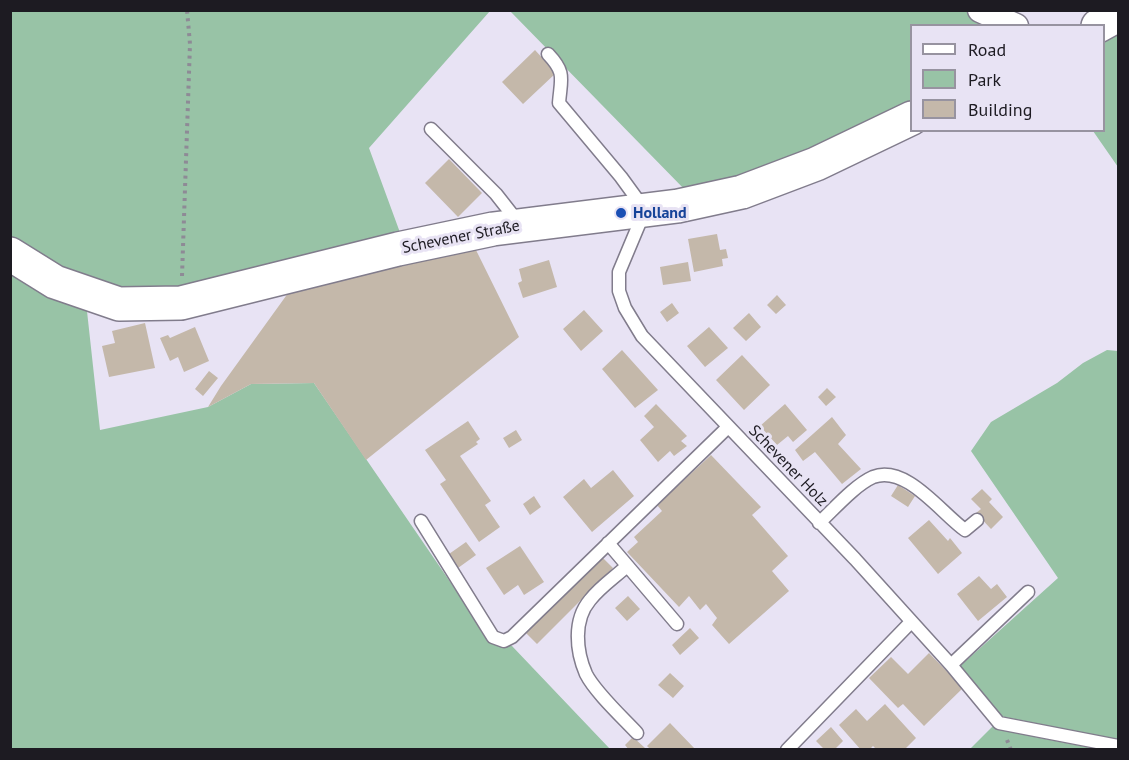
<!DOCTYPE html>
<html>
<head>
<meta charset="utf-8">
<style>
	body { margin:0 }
	#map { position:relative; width:1129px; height:760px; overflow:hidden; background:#e8e3f4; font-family:"PT Sans",sans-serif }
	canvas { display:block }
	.frame { position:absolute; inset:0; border:12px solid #1d1b22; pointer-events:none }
	.legend { position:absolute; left:910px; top:24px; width:195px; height:108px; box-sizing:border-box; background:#e8e3f4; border:2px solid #9793a0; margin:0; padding:8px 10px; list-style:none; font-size:18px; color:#1d1b22 }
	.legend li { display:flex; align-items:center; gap:12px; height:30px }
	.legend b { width:30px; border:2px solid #9793a0 }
</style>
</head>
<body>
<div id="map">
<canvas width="1129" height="760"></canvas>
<div class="frame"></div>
<ul class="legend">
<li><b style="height:8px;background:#fff"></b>Road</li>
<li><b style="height:16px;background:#98c3a6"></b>Park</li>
<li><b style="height:16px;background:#c4b8aa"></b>Building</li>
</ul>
</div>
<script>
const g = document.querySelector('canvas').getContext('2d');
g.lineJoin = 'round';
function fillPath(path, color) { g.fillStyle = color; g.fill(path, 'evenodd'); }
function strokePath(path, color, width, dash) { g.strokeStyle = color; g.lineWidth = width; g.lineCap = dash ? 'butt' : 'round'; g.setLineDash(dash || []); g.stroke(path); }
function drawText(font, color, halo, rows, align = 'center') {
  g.font = font + ' "PT Sans",sans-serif'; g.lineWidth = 6; g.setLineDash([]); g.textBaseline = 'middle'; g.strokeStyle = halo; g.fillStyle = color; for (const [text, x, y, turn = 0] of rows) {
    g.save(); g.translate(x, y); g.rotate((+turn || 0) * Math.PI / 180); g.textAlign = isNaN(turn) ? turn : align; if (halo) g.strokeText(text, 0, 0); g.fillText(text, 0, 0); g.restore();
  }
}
const green = new Path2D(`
	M971 10 1000 25 912 26 911 106 834 146 688 193 510 11Z
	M10 11H490L369 148 402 238 257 279 118 297 11 247Z
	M1118 29V167L1093 131 1104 130V36Z
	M10 262 86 302 100 430 208 407 251 384 314 383 492 643 512 646 610 749H11Z
	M1107 350 1118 351V740L1000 716 958 668 1058 578 971 451 991 422 1057 383 1083 363Z
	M995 724 1035 737 1097 749 969 750Z`);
const building = new Path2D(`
	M535 50 556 73 523 104 502 82Z
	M449 159 482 193 458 217 425 183Z
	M717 234 720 250 726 249 728 258 722 259 723 266 694 272 688 239Z
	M474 246 519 337 366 460 314 383 251 384 208 407 221 386 291 289Z
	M549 260 557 287 523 298 518 283 522 281 519 269Z
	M688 262 691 281 663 285 660 267Z
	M777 295 786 305 776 314 767 305Z
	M672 303 679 313 667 322 660 312Z
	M584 310 603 331 581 351 563 329Z
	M749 313 761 327 746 341 733 328Z
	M145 323 155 368 109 377 102 346 115 343 112 331Z
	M195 327 209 361 184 372 178 357 170 361 160 338 168 335 170 338Z
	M709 327 728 348 705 367 687 346Z
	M622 350 658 390 635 408 602 369Z
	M742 355 770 385 744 410 716 380Z
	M209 371 218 378 203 396 195 389Z
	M827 388 836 397 826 406 818 397Z
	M656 404 687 436 681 441 687 446 674 456 670 451 658 462 640 440 654 427 644 416Z
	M785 404 807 430 793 442 788 436 777 445 760 426Z
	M832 417 846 435 838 444 861 469 842 484 815 452 803 461 795 450Z
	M468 421 480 439 476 442 478 444 460 456 491 501 485 505 500 527 479 542 440 484 446 480 425 450Z
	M516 430 522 440 509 448 503 438Z
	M711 455 761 507 752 515 788 556 772 571 789 591 729 644 712 625 717 618 706 604 700 610 689 596 679 607 627 552 638 542 634 537 662 511 657 505Z
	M613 470 634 496 592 532 563 497 584 479 591 488Z
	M898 485 915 496 908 507 891 496Z
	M982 489 992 499 989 502 1003 517 991 529 976 513 981 509 971 499Z
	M534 496 541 507 530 515 523 504Z
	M929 520 948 541 950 538 962 553 938 574 908 538Z
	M466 542 476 555 458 568 449 554Z
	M520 546 544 582 524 595 518 585 504 595 486 568Z
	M602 557 613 568 537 644 526 633Z
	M979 576 991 589 997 584 1007 597 978 621 957 594Z
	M628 596 640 609 627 621 615 608Z
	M690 628 699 638 680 655 672 645Z
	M929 653 963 688 924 726 903 704 898 708 869 678 891 657 908 674Z
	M670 673 684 686 673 698 658 685Z
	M885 704 916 738 904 750H877L873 746 869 750H861L839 725 856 709 867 721Z
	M670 723 696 750H651L647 746Z
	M831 727 843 741 834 750H821L823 748 816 741Z
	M633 737 645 748 644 750H629L625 745Z`);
const path = new Path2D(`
	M182 276 190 44 187 10
	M1007 740 1011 750`);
const lane = new Path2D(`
	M548 54C566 73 561 78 559 103L621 177 645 210 619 272V291L625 308 642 336 855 559 951 665 999 723 1118 746
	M431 129 496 194 518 222
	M421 521 493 637 504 641 512 637 728 427
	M819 523C834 509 855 485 873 477 906 464 941 513 965 530L977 520
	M608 543 677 624
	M627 566C615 577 600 587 590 600 573 620 576 651 586 674 595 692 623 718 637 733
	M951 665 1028 592
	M787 750 911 622`);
const street = new Path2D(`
	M980 10 1016 26`);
const secondary = new Path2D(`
	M1098 26 1118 15
	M10 254 55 282 119 304 181 303 398 249 493 229 678 206 742 192 816 164 912 118`);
const markers = [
	[621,213,6,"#1a4fb4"]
];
const transitNames = [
	["Holland",633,213]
];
const streetNames = [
	["Schevener Straße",461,237,-11],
	["Schevener Holz",788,466,46]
];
fillPath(green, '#98c3a6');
fillPath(building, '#c4b8aa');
strokePath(lane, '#817c8c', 15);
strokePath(street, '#817c8c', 27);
strokePath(secondary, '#817c8c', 36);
strokePath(path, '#8e8a96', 4, [3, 4.5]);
strokePath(lane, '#fff', 12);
strokePath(street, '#fff', 24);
strokePath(secondary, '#fff', 33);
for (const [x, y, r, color] of markers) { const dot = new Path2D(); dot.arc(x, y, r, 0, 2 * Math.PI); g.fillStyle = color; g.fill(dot); strokePath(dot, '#e8e3f4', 2); }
drawText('bold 16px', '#164399', '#e8e3f4', transitNames, 'left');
drawText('16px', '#1d1b22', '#e8e3f4', streetNames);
</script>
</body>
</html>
